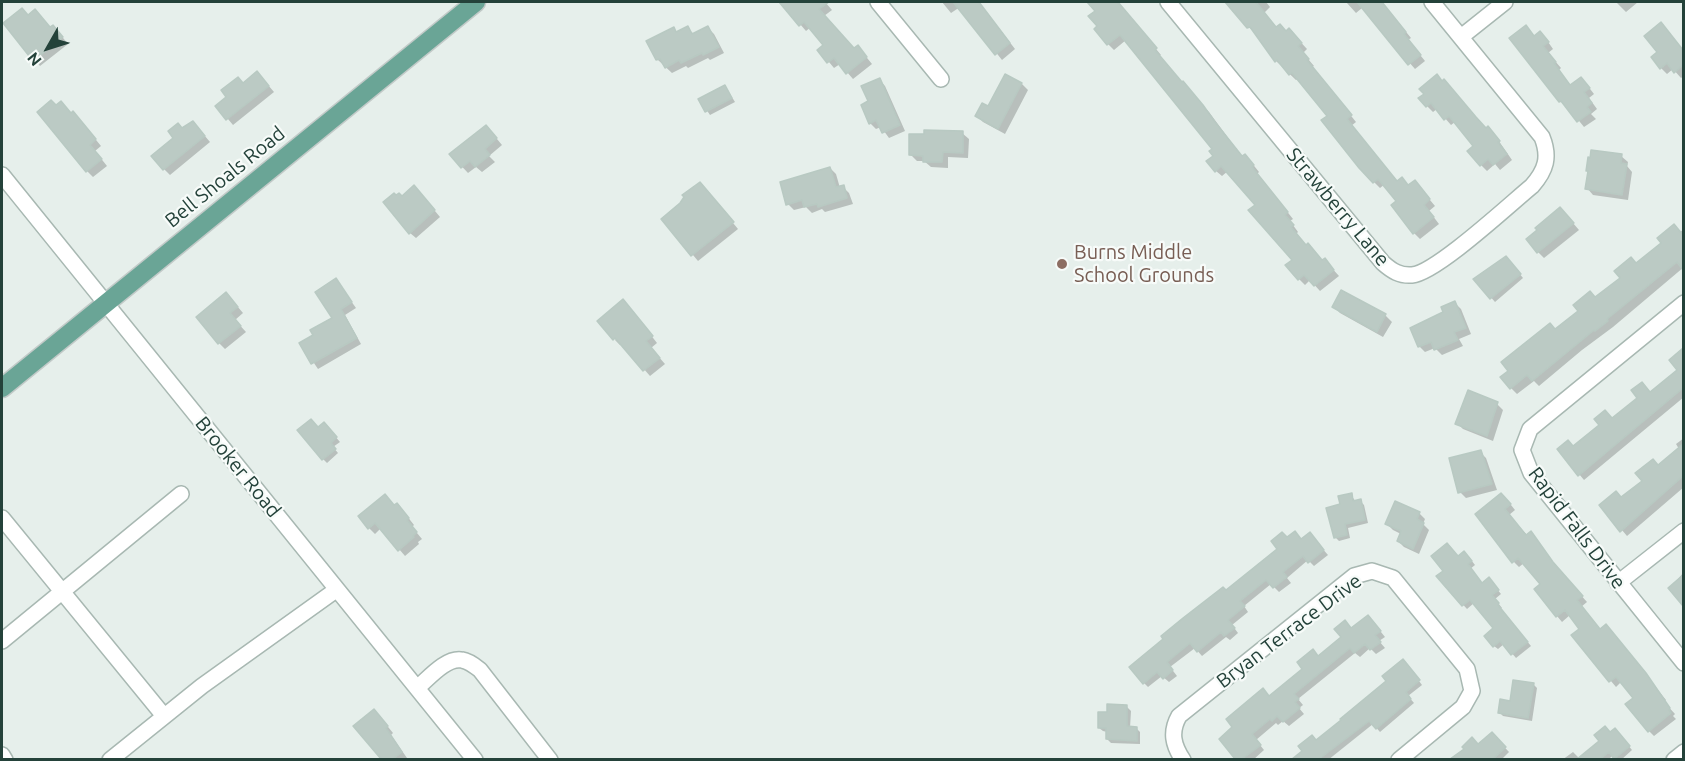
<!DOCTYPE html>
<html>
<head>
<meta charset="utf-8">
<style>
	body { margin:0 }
	#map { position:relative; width:1685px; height:761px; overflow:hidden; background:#e6efeb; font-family:Ubuntu,sans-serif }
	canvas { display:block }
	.frame { position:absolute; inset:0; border:3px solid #24423a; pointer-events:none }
	.north { position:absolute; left:18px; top:18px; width:60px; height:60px; -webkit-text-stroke:4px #f7fbf9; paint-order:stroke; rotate:231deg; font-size:16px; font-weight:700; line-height:24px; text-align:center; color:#24423a }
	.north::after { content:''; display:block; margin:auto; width:21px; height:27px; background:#24423a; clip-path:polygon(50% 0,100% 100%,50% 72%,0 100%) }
</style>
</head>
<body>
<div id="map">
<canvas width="1685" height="761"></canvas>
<div class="frame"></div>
<div class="north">N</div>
</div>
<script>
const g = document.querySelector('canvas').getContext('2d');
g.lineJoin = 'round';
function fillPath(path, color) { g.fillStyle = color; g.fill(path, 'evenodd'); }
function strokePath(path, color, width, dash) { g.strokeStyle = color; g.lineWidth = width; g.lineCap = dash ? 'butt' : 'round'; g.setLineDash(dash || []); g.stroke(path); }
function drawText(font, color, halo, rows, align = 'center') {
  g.font = font + ' Ubuntu,sans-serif'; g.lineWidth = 4.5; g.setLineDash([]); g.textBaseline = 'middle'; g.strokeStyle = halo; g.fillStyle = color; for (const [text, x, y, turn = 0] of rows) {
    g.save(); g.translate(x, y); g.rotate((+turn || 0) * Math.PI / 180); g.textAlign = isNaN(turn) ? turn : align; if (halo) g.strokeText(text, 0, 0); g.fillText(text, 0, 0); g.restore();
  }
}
const shadow = new Path2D(`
	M781 2H825L832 10 824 16 854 50 863 53 872 64 853 79 840 64 834 68 819 50 825 45 811 27 806 31Z
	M942 2H973L976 6 985 10 1015 49 1002 60 960 7 951 13Z
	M1089 2H1117L1161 55 1159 56 1182 84 1209 112 1243 158 1251 162 1259 172 1257 174 1293 219 1290 221 1298 232 1296 234 1306 247 1322 262 1330 266 1339 276 1320 291 1310 280 1305 285 1299 279 1294 260 1257 205 1228 171 1222 176 1216 171 1214 149 1126 40 1114 50 1108 44 1099 27 1097 11Z
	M1228 2H1266L1270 7 1264 13 1277 28 1295 36 1307 49 1303 53 1314 66 1312 67 1356 122 1351 126 1397 183 1420 188 1435 206 1429 211 1439 224 1420 239 1414 233 1393 205 1398 201 1385 184 1380 188 1374 182 1329 116 1298 79 1296 80 1276 61 1256 32 1248 27Z
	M1346 2H1382L1411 38 1408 40 1425 61 1415 69 1362 8 1356 13Z
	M1616 2H1638L1626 12Z
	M29 17 59 33 68 44 40 66 5 24Z
	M687 28 694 34 708 28 714 34 724 53 710 60 708 58 688 68 686 66 672 73 658 60 673 29 677 33Z
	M1667 30 1684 51V76L1681 78 1673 69 1667 74 1661 68 1659 52Z
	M1532 33 1535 37 1546 39 1553 49 1548 53 1561 68 1559 70 1571 86 1587 85 1594 94 1589 98 1597 109 1591 114 1596 119 1584 127 1567 106 1560 101Z
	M1005 76 1022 84 1028 90 1005 134 983 122 977 116 988 108Z
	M263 79 274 92 233 125 217 106 243 84Z
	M879 79 885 86 905 131 889 138 881 127 876 129 870 123V102Z
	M725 86 735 102 710 115 700 100Z
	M1426 94 1494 134 1512 160 1500 170 1495 164 1487 171 1481 165 1476 146 1455 122 1451 125 1437 109 1433 112 1427 106Z
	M71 115 79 119 101 146 95 151 107 166 93 177 87 171Z
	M199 129 210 142 170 175 164 169 175 138 182 130Z
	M492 133 502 145 489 156 495 162 482 172 476 167 468 173 451 155Z
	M962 133 969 139 968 158 948 157V168L931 167 924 161H917L910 154Z
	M1621 156 1628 162 1627 166 1632 172 1628 200 1593 195 1587 188 1590 173 1587 170Z
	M830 168 836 174 840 188 843 187 849 193 853 204 825 212 822 209 812 213 806 207 794 210 788 204Z
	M706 190 738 229 698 261 663 219 686 197Z
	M420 193 440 217 416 238 410 233 402 198Z
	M1566 215 1579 230 1544 258 1538 252Z
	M1684 229V267L1613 327 1582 350 1539 386 1534 381 1517 394 1511 388 1503 377 1555 331Z
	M1510 262 1523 278 1495 302 1475 279Z
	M336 280 356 308 345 315 361 344 318 369 301 344 315 336 334 318Z
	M1342 292 1386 316 1392 322 1383 337 1340 313 1334 307Z
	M232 300 243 313 235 320 246 332 225 349 219 343Z
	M1455 303 1461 309 1471 334 1459 339 1463 346 1442 355 1435 348 1425 352 1419 346Z
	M629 307 657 343 651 348 665 364 650 376 622 344 620 345 615 340 622 334Z
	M1680 353 1684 356V397L1584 480 1559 450 1573 448 1651 394 1679 370Z
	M1497 404 1503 410 1493 441 1463 429 1457 423Z
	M327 427 340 442 333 447 338 453 327 463 323 459 318 428Z
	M1684 438V487L1627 536 1601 505 1622 499 1644 481 1679 449 1676 444Z
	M1480 452 1486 458 1497 490 1466 498 1460 492Z
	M1351 495 1356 502 1360 501 1364 505 1368 523 1348 528 1350 538 1339 541 1335 537Z
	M1507 500 1515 510 1509 515 1587 602 1581 607 1600 630 1611 631 1666 700 1664 702 1675 714 1673 716 1676 719 1654 736 1649 731 1635 698 1621 682 1616 687 1573 636 1582 629 1570 615 1562 622 1557 616 1536 590 1542 585 1524 563 1519 567 1514 562 1477 515Z
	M395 507 403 511 414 525 412 527 422 539 418 542 419 544 405 556 381 528 375 534 369 528Z
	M1419 513 1425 519 1423 524 1429 530 1419 554 1404 547 1398 541 1401 534 1393 530 1387 524Z
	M1287 539 1302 541 1314 539 1328 555 1314 566 1308 560 1287 578 1291 583 1279 592 1271 584 1244 606 1248 612 1232 625 1238 633 1230 640 1226 637 1202 656 1195 648 1170 667 1177 676 1169 682 1162 676 1148 687 1144 683 1226 592 1279 549Z
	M1468 556 1475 565 1470 569 1483 584 1492 583 1501 594 1495 599 1502 608 1500 609 1531 646 1516 658 1504 644 1498 649 1494 646 1495 629 1474 603 1467 609 1438 577 1458 557Z
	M1684 572V604L1670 588Z
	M1373 622 1385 637 1379 641 1385 648 1376 654 1370 648 1360 657 1355 653 1298 699 1303 705 1299 708 1304 714 1289 726 1283 721 1278 725 1276 723 1256 740 1264 750 1253 760H1237L1221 739 1352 630Z
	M1407 665 1422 685 1408 696 1414 703 1380 732 1373 724 1328 760H1292L1316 742Z
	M1533 684 1537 688 1532 721 1503 716 1499 712Z
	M1127 707 1131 711 1130 728H1136L1140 732V744L1111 743 1107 739V732L1103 731 1099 728 1108 714Z
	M380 717 393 733 391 735 407 758 406 760H382L356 726Z
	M1492 734 1509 752 1501 760H1453L1466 749 1479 746Z
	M1610 734H1619L1632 750 1621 760H1617L1613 755 1608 760H1562L1573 752 1580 759Z`);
const building = new Path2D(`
	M779 2H829L819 9 854 48 858 45 867 57 846 74 834 58 827 63 817 50 823 45 804 22 799 26Z
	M953 2H979L1010 43 995 55Z
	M1087 2H1118L1157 48 1155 50 1182 82 1183 81 1203 105 1215 122 1242 156 1245 154 1254 165 1252 167 1288 212 1285 215 1294 225 1291 227 1306 245 1308 243 1322 260 1325 258 1334 270 1314 286 1304 275 1298 280 1285 265 1292 260 1248 210 1255 205 1221 166 1215 172 1206 161 1213 156 1209 151 1212 149 1120 35 1107 45 1094 29 1097 26 1088 16 1095 11Z
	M1225 2H1256L1276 27 1280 24 1286 31 1289 28 1302 43 1298 46 1309 59 1307 60 1352 115 1347 119 1397 181 1402 177 1408 185 1415 180 1430 199 1424 205 1434 217 1413 234 1391 205 1396 201 1378 179 1373 183 1359 168 1321 120 1327 116 1292 73 1289 75 1277 60 1275 62 1250 27 1247 28Z
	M1357 2H1382L1406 32 1404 34 1421 55 1408 65Z
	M22 8 28 15 35 9 50 27 53 25 63 37 33 61 3 23Z
	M1661 22 1683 50V65L1674 73 1667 63 1660 69 1651 57 1657 52 1644 36Z
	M1526 25 1534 36 1540 31 1549 42 1543 46 1556 62 1554 63 1570 85 1581 77 1590 88 1584 92 1592 103 1587 107 1591 112 1577 122 1561 101 1559 102 1509 38Z
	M688 26 692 34 708 26 719 47 703 55 702 53 681 63 679 60 665 68 660 59 656 60 646 41 674 27 676 32Z
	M257 71 269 86 226 120 215 106 226 97 221 90 238 77 243 83Z
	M1005 74 1022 83 998 129 975 116 982 103 988 106Z
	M1437 74 1442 81 1444 79 1476 117 1486 128 1488 126 1500 141 1498 142 1507 154 1493 165 1488 159 1480 166 1467 151 1473 146 1449 116 1444 120 1431 103 1426 107 1418 98 1424 94 1419 89Z
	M880 78 900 125 882 133 876 120 869 124 861 105 868 101 861 86Z
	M725 85 732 98 705 112 698 99Z
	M51 100 56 105 61 101 71 113 73 111 96 139 90 145 102 159 86 172 37 112Z
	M193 121 205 136 163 170 151 156 173 138 168 131 178 123 182 128Z
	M486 125 497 138 485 149 490 155 475 167 470 161 461 168 449 154Z
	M924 130 963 131V153L943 152 942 162H923V156L909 155V134H924Z
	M1591 150 1622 154 1621 163 1627 164 1622 195 1585 189 1588 171H1586L1588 157 1590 158Z
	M830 167 836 187 844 185 847 198 818 207 817 204 804 207 802 200 786 205 780 182Z
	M700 182 734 222 691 256 661 219 680 203 684 197 682 195Z
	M414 185 435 210 409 234 383 202 394 193 396 195 399 193 402 196Z
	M1560 207 1574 223 1537 253 1526 239 1537 230 1535 228Z
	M1674 224 1683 235V270L1677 262 1607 319 1608 321 1595 331 1594 330 1532 381 1527 375 1510 389 1500 377 1508 371 1501 362 1550 323 1555 329 1578 311 1573 305 1590 291 1595 297 1620 278 1614 271 1631 257 1636 263 1661 243 1657 238Z
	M1506 256 1521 274 1490 299 1473 279Z
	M336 278 352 302 341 309 357 338 311 364 299 343 313 335 310 330 332 318 315 292Z
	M1341 290 1386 314 1377 332 1332 307Z
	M226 292 238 307 230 313 241 326 218 344 196 317Z
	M623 299 653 336 646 341 660 358 643 371 615 338 613 340 597 321Z
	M1455 301 1466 328 1454 332 1458 340 1434 350 1431 342 1418 347 1410 328 1443 312 1441 307Z
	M1683 348V388L1578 476 1557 449 1568 440 1573 446 1599 425 1594 419 1605 410 1612 418 1637 398 1631 390 1642 382 1650 392 1677 370 1669 360Z
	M1468 390 1498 402 1487 436 1455 424Z
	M311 419 318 427 324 422 337 437 331 443 336 449 322 460 297 430Z
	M1683 444V476L1620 532 1599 505 1616 491 1621 497 1642 481 1635 473 1653 459 1658 465Z
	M1481 450 1492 484 1458 493 1449 458Z
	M1352 493 1353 501 1361 499 1365 520 1345 524 1347 535 1334 538 1326 508 1340 504 1338 496Z
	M1501 493 1511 504 1505 509 1526 535 1531 531 1553 562 1583 596 1577 600 1600 629 1606 624 1646 673 1670 708 1669 710 1671 713 1648 732 1625 704 1633 698 1616 677 1609 682 1571 635 1579 629 1565 610 1556 617 1534 589 1540 584 1518 558 1512 563 1475 514Z
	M385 494 394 505 397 503 409 518 407 520 417 532 413 536 414 537 398 551 375 523 368 529 358 516Z
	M1395 501 1420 512 1417 519 1424 523 1413 549 1397 541 1401 531 1385 524Z
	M1295 531 1301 539 1310 532 1324 550 1308 563 1303 556 1283 572 1287 577 1273 588 1266 580 1240 601 1245 606 1228 620 1235 628 1224 636 1221 632 1197 652 1190 643 1167 662 1173 670 1163 679 1157 672 1143 684 1129 667 1163 639 1161 636 1183 618 1223 587 1226 590 1277 549 1271 541 1282 532 1287 537Z
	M1447 543 1458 556 1464 551 1472 561 1468 564 1482 583 1489 577 1499 590 1492 595 1499 603 1498 605 1528 642 1511 655 1500 641 1493 647 1484 636 1493 628 1470 600 1462 606 1436 576 1443 571 1431 556Z
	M1683 575V606L1668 588Z
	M1368 615 1381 631 1375 635 1381 642 1370 650 1365 644 1354 653 1350 648 1294 694 1299 699 1295 702 1300 708 1283 722 1277 716 1272 721 1270 719 1252 734 1261 745 1242 759H1235L1219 739 1232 727 1226 719 1263 688 1269 696 1302 669 1297 662 1313 649 1318 656 1341 637 1334 629 1345 620 1351 628Z
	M1403 659 1420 680 1406 692 1411 699 1376 729 1369 721 1319 759H1292L1302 751 1298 746 1312 735 1316 740 1341 720 1340 719 1386 681 1382 676Z
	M1513 680 1534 683 1528 718 1498 713 1500 699 1510 701Z
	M1107 704 1127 705V726L1137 727V741L1106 739V728H1098V712H1107Z
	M374 709 388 726 386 728 402 752 393 759H381L353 726Z
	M1605 726 1610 732 1615 728 1630 746 1614 759 1609 752 1600 759H1577L1599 741 1594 735Z
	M1492 732 1506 747 1493 759H1450L1464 749 1462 747 1472 737 1478 744Z`);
const minor = new Path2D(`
	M878 2 941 79
	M1168 2 1383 263C1392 271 1400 276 1412 275 1436 273 1510 204 1532 186 1546 170 1550 157 1542 137L1432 2
	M1461 37 1505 2
	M2 175 475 760
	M1684 303 1530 429 1522 450 1531 473 1684 663
	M2 518 164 716
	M1618 583 1684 531
	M2 641 181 494
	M417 688C428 679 446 657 462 660 469 661 475 666 480 670L550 760
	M2 755 5 760
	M110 760 202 686 336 590
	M1183 760C1173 745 1170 732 1179 716L1354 576 1372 571 1393 578 1467 669 1472 691 1463 707 1399 760
	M1674 760 1684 752`);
const major = new Path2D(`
	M2 388 476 2`);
const markers = [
	[1062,264,6,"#8d6e63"]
];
const streetNames = [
	["Bell Shoals Road",225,177,-39],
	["Strawberry Lane",1338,207,50],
	["Brooker Road",238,467,51],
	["Rapid Falls Drive",1577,528,53],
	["Bryan Terrace Drive",1289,631,-37]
];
const educationNames = [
	["Burns Middle",1074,252],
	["School Grounds",1074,275]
];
fillPath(shadow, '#0003');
fillPath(building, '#bbcac4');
strokePath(building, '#b8c9c2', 1.5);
strokePath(minor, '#a8b8b2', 18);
strokePath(major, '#c2cac8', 21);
strokePath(minor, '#fff', 15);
strokePath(major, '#6aa596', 18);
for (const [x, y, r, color] of markers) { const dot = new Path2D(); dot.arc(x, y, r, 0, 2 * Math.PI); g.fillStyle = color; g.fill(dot); strokePath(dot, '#f7fbf9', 2); }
drawText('20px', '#24423a', '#f7fbf9', streetNames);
drawText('20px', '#785e54', '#f7fbf9', educationNames, 'left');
</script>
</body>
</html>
